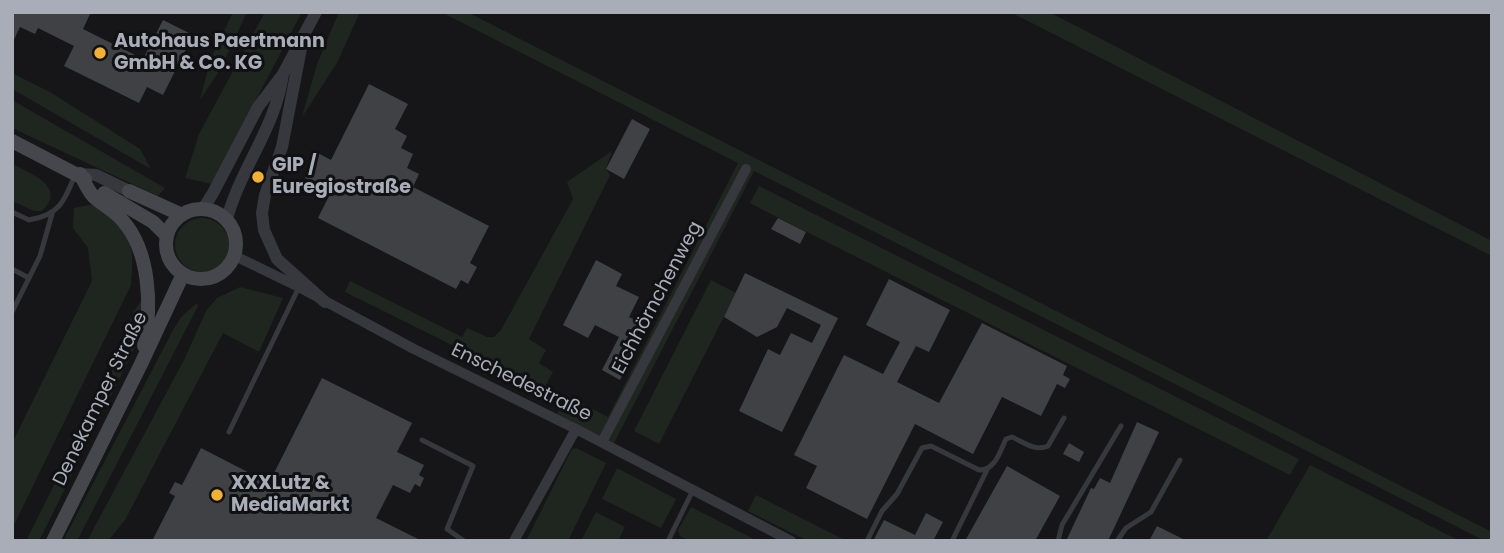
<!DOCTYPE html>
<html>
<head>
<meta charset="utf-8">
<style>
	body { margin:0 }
	#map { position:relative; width:1504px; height:553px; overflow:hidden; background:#161618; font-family:Poppins,sans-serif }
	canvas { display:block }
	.frame { position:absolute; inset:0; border:14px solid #a8adb8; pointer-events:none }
</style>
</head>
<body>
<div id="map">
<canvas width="1504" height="553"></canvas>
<div class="frame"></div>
</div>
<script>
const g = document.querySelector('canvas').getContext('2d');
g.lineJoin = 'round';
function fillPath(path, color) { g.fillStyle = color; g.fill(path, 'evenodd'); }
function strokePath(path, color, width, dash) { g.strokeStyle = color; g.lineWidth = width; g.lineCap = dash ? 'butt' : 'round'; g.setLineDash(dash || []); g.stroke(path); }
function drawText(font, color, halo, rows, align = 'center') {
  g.font = font + ' Poppins,sans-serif'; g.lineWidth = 6; g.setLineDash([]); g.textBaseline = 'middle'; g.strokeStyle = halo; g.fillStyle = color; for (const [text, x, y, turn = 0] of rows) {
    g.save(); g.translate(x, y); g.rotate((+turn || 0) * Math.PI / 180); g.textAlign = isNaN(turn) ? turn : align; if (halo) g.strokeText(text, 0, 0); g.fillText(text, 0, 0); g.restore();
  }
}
const green = new Path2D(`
	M233 12H247L221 68 200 100 211 58Z
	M265 12H302L212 184 185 178 199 134Z
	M339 12H360L337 63 302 117 317 64Z
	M441 12H467L1492 532V541H1485L754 171 614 443 557 414 568 396 608 417 738 163Z
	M1010 12H1049L1492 241V256Z
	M12 73 50 92 140 149 151 169 12 89Z
	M12 100 165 188 158 196 12 128Z
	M612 151 606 169 610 175 529 339 546 350 539 363 553 372 543 390 345 292 350 281 462 337 467 328 487 337H494L501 330 573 199 567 182Z
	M12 164C30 173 68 187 42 211H34L12 201Z
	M759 186 1299 459 1290 475 765 211 750 203Z
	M99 203C128 237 136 237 131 285L12 529V443L92 281 88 248 73 228 74 208Z
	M175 245a27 27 0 1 1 54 0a27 27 0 1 1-54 0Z
	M711 280 736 293 659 444 634 431Z
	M240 287 283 298 259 352 223 333 125 520 108 541H87L185 358 206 311 217 298Z
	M142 300 139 339 39 541H26L120 353 133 312Z
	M197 303 198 306 77 541H63L172 332 181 317Z
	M576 448 606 463 568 541H526L572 449Z
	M1310 465 1460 541H1266Z
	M617 468 676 499 661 528 602 499Z
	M756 495 847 541H808L748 511Z
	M691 507 752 538 758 541H690L680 536 678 530Z
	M596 512 625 527 618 541H581Z`);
const building = new Path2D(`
	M12 12H91L83 29 143 59 163 20 193 35 163 95 147 87 139 103 64 66 74 46 38 28 35 34 20 27 12 44Z
	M369 84 408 104 395 129 407 136 401 148 413 154 407 168 419 174 413 187 489 226 470 263 477 267 468 284 461 280 456 289 318 218 331 192 305 178 318 153 331 160Z
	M632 119 650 129 624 179 606 169Z
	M778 218 806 232 800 244 771 229Z
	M596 260 622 274 616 286 639 297 629 317 647 326 620 380 602 370 619 337 595 325 588 338 563 325Z
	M745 273 838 318 782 432 739 411 768 349 780 355 791 333 812 343 821 325 787 308 777 327 757 337 724 317Z
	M889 279 950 310 929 352 916 346 897 382 939 403 982 323 1067 366 1063 375 1070 379 1065 388 1057 384 1041 416 1002 397 973 454 915 424 867 519 806 488 817 466 794 455 844 355 883 374 900 342 866 325Z
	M322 378 412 423 397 452 424 465 419 475 424 478 420 487 415 484 410 493 393 485 376 518 422 541H152L175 496 169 493 175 482 182 485 201 448 269 483Z
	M1137 422 1159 432 1108 541H1066L1091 488 1094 489 1100 478 1110 483Z
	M1069 443 1084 452 1079 462 1063 454Z
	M1007 466 1060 496 1035 541H965Z
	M926 513 943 522 933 541H873L884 520 915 535Z
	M1157 526 1187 541H1149Z`);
const service = new Path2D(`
	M12 212 29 220C59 215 64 202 75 175
	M12 269 29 278
	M12 312 40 256 52 214
	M229 432 299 287
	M422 440 473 466 447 529 464 541
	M668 541 693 490
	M867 541 882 511 897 494 922 448 931 446 979 470C995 471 1000 451 1006 439L1012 437C1023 442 1036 452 1048 446L1064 418
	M952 541 987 470
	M1058 541 1062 525 1121 426
	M1117 541 1126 528 1151 512 1180 460`);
const minor = new Path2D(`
	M235 256 299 287 412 348 576 429 791 541
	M602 442 746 169
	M514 541 576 429`);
const tertiary = new Path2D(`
	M303 38 282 147 265 195 262 213 264 230 277 259 325 302
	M80 174 96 175 129 191
	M203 209 213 193 258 107 283 74 316 12
	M227 219C240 169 276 127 283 74`);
const secondary = new Path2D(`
	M12 141 85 179
	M80 174C84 181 88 191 94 197 104 206 115 211 123 221 150 252 152 306 144 346
	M129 191 182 215
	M104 193 153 222 167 236
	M166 244a35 35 0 1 1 70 0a35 35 0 1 1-70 0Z
	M53 541 141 364 183 274`);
const markers = [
	[100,53,7,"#f2b134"],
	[258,177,7,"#f2b134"],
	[217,495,7,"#f2b134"]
];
const poiNames = [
	["Autohaus Paertmann",114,42],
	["GmbH & Co. KG",114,64],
	["GIP /",272,166],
	["Euregiostraße",272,188],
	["XXXLutz &",231,484],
	["MediaMarkt",231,506]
];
const streetNames = [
	["Eichhörnchenweg",658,298,-62],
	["Enschedestraße",521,383,26],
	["Denekamper Straße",101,399,-64]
];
fillPath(green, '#1e261f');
fillPath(building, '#404145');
strokePath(service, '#37383d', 5);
strokePath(minor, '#37383d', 10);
strokePath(tertiary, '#37383d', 12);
strokePath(secondary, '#45474d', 14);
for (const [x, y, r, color] of markers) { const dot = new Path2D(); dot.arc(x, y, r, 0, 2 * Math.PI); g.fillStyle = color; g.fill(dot); strokePath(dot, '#111113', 2.5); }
drawText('bold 19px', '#a8adb8', '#111113', poiNames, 'left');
drawText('19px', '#a8adb8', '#111113', streetNames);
</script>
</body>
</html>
